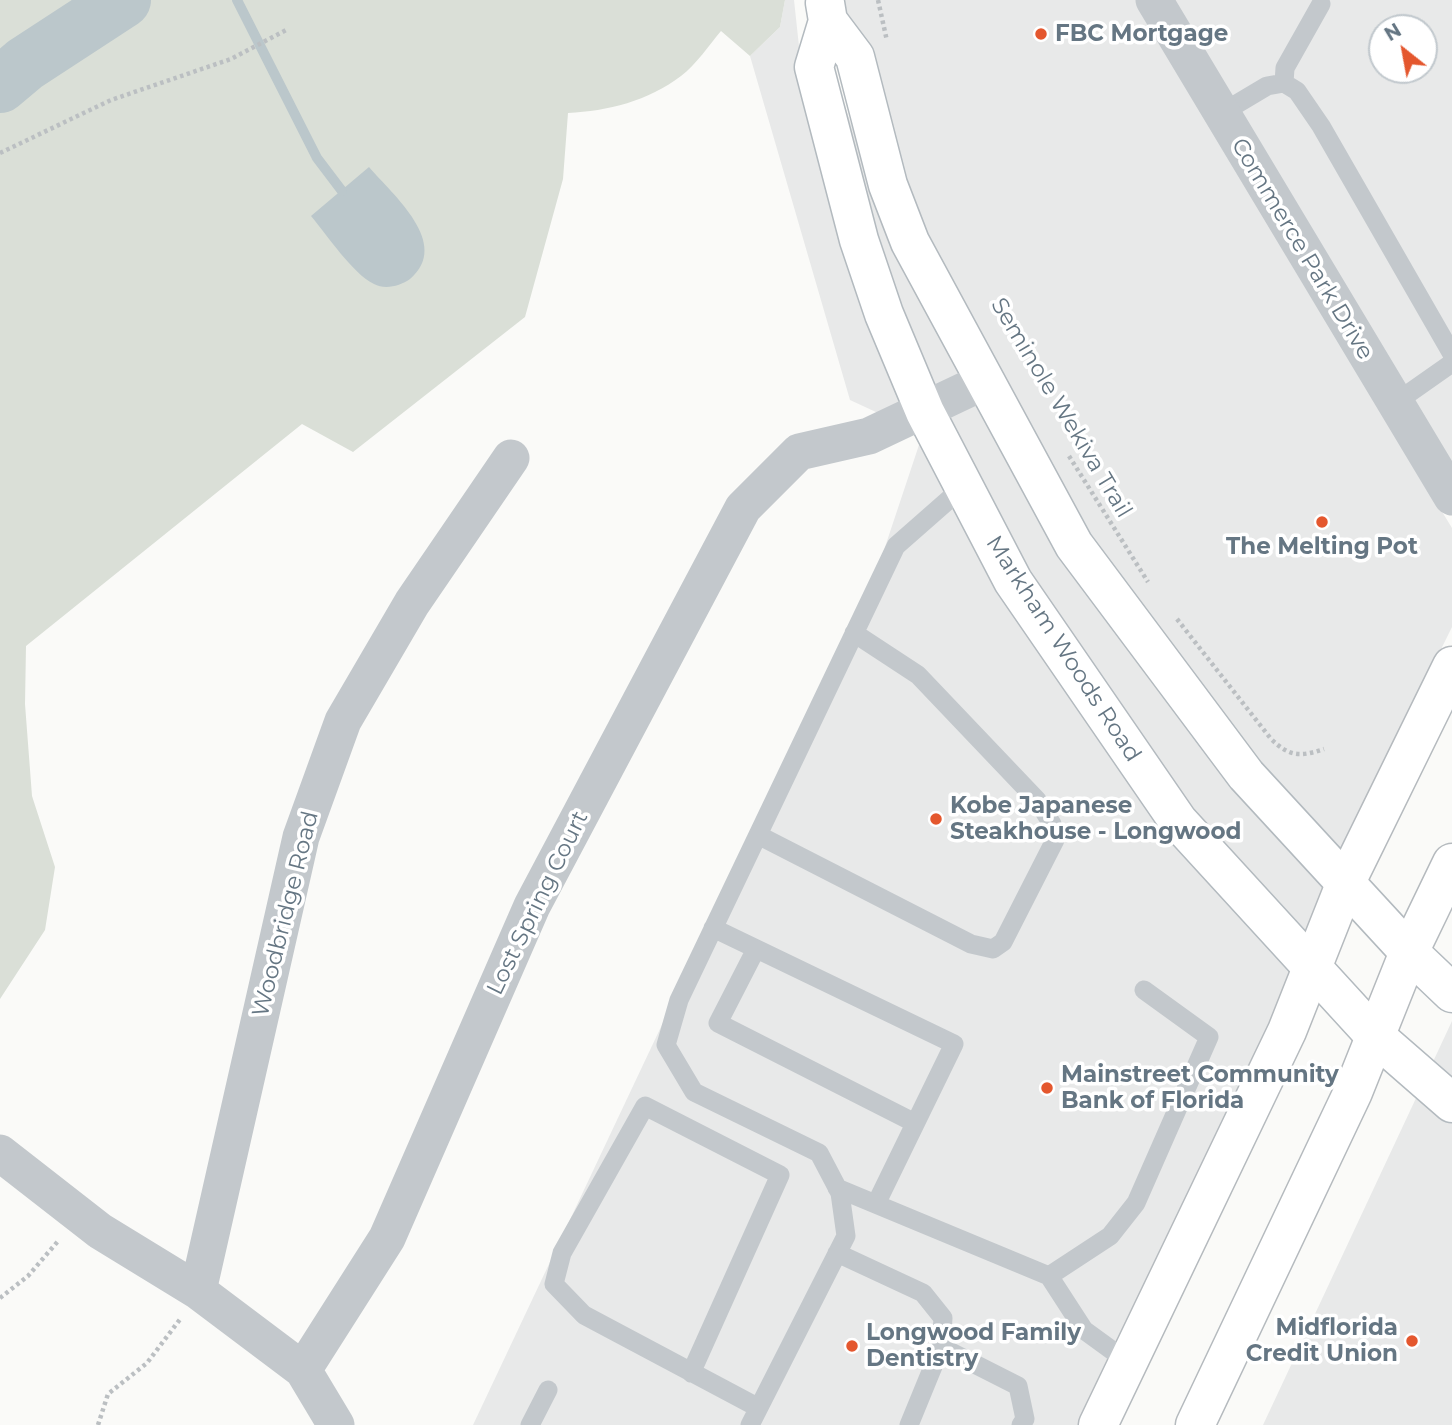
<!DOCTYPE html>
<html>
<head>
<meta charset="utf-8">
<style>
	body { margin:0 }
	#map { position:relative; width:1452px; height:1425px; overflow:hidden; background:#fafaf8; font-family:Montserrat,sans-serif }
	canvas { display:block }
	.north { position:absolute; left:1368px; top:14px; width:70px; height:70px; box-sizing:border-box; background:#fff; border:2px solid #c1c8cd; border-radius:50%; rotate:329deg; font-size:19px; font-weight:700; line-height:28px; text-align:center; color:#657683 }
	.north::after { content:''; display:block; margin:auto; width:24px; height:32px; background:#e4572e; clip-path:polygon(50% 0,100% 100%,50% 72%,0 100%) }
</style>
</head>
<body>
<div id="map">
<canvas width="1452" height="1425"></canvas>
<div class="north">N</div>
</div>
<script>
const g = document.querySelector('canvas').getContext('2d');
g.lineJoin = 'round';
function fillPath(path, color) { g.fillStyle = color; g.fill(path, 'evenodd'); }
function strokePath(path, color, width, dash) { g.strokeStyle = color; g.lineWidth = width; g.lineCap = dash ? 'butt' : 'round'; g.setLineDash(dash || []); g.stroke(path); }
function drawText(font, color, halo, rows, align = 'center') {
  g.font = font + ' Montserrat,sans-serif'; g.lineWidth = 7; g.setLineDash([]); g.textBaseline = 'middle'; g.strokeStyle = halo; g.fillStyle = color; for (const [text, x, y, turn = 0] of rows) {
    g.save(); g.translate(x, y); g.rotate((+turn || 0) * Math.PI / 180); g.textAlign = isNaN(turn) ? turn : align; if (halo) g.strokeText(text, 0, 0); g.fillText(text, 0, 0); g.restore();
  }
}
const built = new Path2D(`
	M785 0H794L802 74 917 431 850 400 750 56 780 27Z
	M842 0H1136L1297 274 1452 528V627L1340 853 1257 764 1087 536 924 236Z
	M1172 0H1452V468ZM1382 28H1424V70H1382Z
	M838 87 896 249 1326 884 1306 936 1190 810 1026 573 940 406 875 237Z
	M921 439 1293 969 1272 1022 1078 1425H473L879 565Z
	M1452 1021V1083L1431 1066Z
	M1417 1096 1452 1123V1425H1263Z`);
const green = new Path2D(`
	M0 0H785L780 27 750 56 721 31C709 45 696 65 681 76 648 101 608 111 568 113L563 179 525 317 353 452 302 424 26 646 25 704 32 796 55 867 45 930 0 999Z`);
const water = new Path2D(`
	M369 167C393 195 452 244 410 279 400 286 385 290 374 284 353 274 327 235 311 216Z`);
const stream = new Path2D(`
	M237 0 317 158 342 191`);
const river = new Path2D(`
	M0 85 25 64 123 0`);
const path = new Path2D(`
	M878 0 887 41
	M0 153 111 100 231 59 288 29
	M1069 456 1148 582
	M1177 619 1271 739C1290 757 1300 757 1324 749
	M0 1298 28 1276 59 1240
	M98 1425 108 1394 147 1363 181 1318`);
const lane = new Path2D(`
	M1284 83 1297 91 1321 126 1452 354
	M1220 114 1267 86 1284 83 1285 68 1321 4
	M1395 403 1452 363
	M758 835 971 944 993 949 1003 942 1055 840 1052 824 1037 800 918 675 854 633
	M713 928 954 1044 876 1204
	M756 949 718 1023 915 1123
	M837 1188 1049 1276 1110 1236 1136 1203 1209 1037 1144 990
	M837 1253 923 1293 943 1318 941 1347 909 1425
	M1049 1276 1084 1330 1128 1362
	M941 1347 1018 1386 1025 1419 1021 1425
	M691 1373 780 1175 645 1106 562 1253 554 1284 584 1315 757 1407
	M530 1425 548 1390
	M750 1425 846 1236 840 1193 819 1153 694 1092 666 1045 679 1000 896 546 962 488`);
const street = new Path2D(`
	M1154 0 1452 497
	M0 1153 100 1231 198 1291 303 1370 336 1425
	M198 1291 301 837 343 721 412 603 511 458
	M303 1370 387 1238 532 906 743 508 799 452 869 436 985 381`);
const secondary = new Path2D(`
	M825 3 828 21 855 57 888 185 910 242 1074 545 1246 775 1409 952 1452 993
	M828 21 814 67 859 240 884 314 925 412 1013 581 1178 821 1374 1035 1452 1103`);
const primary = new Path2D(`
	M1098 1425 1287 1031 1346 882 1452 666
	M1195 1425 1353 1092 1409 952 1452 863`);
const markers = [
	[1041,34,7,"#e4572e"],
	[1322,522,7,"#e4572e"],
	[936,819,7,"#e4572e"],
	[1047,1088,7,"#e4572e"],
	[1412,1341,7,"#e4572e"],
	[852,1346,7,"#e4572e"]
];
const poiNames = [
	["FBC Mortgage",1055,34],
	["The Melting Pot",1322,547,"center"],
	["Kobe Japanese",950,806],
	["Steakhouse - Longwood",950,832],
	["Mainstreet Community",1061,1075],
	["Bank of Florida",1061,1101],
	["Midflorida",1398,1328,"right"],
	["Credit Union",1398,1354,"right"],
	["Longwood Family",866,1333],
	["Dentistry",866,1359]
];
const streetNames = [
	["Commerce Park Drive",1302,249,59],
	["Seminole Wekiva Trail",1061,408,59],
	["Markham Woods Road",1063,649,57],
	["Lost Spring Court",538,903,-64],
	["Woodbridge Road",286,914,-76]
];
fillPath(built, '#e8e9e9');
fillPath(green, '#dadfd7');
fillPath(water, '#bbc7cb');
strokePath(stream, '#bbc7cb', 10);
strokePath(river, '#bbc7cb', 56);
strokePath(secondary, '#b3babf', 41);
strokePath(primary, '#b5babe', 41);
strokePath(path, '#bbbfc2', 4.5, [3.5, 3.5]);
strokePath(lane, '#c3c8cc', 19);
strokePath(street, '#c3c8cc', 37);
strokePath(secondary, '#fff', 38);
strokePath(primary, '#fff', 38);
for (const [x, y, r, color] of markers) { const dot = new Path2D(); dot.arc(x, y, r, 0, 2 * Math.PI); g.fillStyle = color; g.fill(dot); strokePath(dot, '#fff', 2.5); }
drawText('bold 23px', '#657683', '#fff', poiNames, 'left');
drawText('23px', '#657683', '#fff', streetNames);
</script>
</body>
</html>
